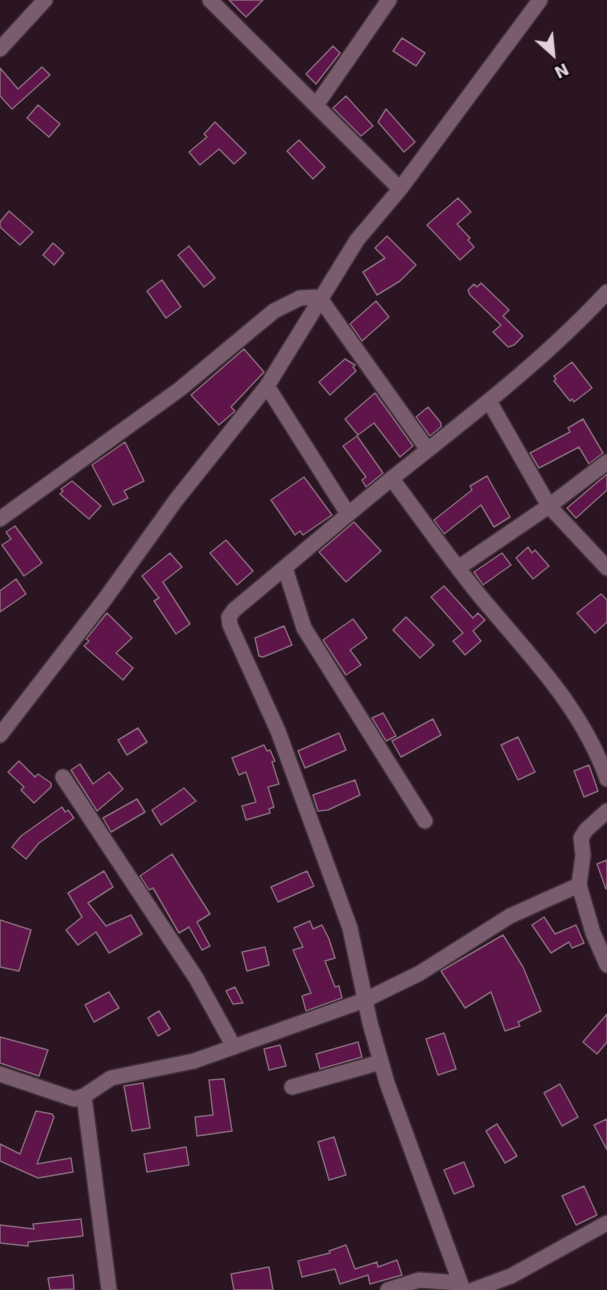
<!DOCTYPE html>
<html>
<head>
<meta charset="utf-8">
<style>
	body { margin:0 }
	#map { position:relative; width:607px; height:1290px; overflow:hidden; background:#2b1523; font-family:"DejaVu Sans",sans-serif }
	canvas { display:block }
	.north { position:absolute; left:523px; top:24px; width:60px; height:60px; -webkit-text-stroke:4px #0e050a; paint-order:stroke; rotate:153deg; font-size:16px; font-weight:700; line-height:24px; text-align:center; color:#e2d1db }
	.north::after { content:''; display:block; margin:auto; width:21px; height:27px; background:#e2d1db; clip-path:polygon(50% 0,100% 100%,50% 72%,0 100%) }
</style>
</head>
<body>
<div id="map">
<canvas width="607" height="1290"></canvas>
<div class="north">N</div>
</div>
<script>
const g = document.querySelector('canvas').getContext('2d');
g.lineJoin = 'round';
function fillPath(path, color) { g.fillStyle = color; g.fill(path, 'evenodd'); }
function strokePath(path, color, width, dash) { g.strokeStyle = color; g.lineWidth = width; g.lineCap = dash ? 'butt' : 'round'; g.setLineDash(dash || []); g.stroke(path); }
const building = new Path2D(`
	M229 0H263L246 17Z
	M402 38 425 53 416 66 393 51Z
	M333 46 340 53 316 84 306 74Z
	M42 67 50 75 12 109 0 96V68L18 89Z
	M346 96 373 126 361 136 333 108Z
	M38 105 60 124 49 137 27 118Z
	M386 109 415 142 404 152 378 122Z
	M215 122 246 153 234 164 219 149 200 165 189 152 207 137 204 134Z
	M299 140 325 167 313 179 287 151Z
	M458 198 471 212 457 224 470 238 468 240 474 247 460 260 427 225Z
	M9 211 33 232 20 245 0 227V222Z
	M387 236 416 265 400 281 377 295 363 272 385 258 375 248Z
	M53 243 64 253 54 265 43 255Z
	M189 246 215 278 204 287 178 255Z
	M162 280 181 307 166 318 147 291Z
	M481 283 509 310 503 316 523 336 514 345 508 347 493 332 501 325 470 295 468 290 474 284 477 287Z
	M376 301 389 317 362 341 350 324Z
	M244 349 264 372 231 407 235 411 219 425 191 395Z
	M345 359 355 365 353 367 356 371 330 395 319 382Z
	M572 362 592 388 574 402 572 399 570 401 554 381 556 379 554 376Z
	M375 393 413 446 400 457 374 423 358 435 345 419Z
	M428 407 441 423V427L430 436 416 417Z
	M583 419 603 453 589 464 579 447 539 468 530 453 570 432 568 428Z
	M357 436 383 473 366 487 362 480 366 477 343 446Z
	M125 442 144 481 124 491 128 498 113 505 92 465Z
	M607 474V490L576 518 567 508Z
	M487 476 510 517 494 527 481 505 444 534 434 520 472 490 470 486Z
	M304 477 332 515 303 535 300 531 295 535 271 500Z
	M72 481 101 506 89 519 60 494 63 491 61 489Z
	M354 522 381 551 346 582 319 552Z
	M15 526 42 563 24 576 2 545 11 539 6 532Z
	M226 540 253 571 237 585 210 553Z
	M528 547 532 553 535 550 549 566 533 579 516 558Z
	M170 553 182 567 163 582 190 624 176 634 154 601 159 598 142 576Z
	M502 553 511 565 483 585 474 572Z
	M16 579 26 594 0 612V591Z
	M444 586 473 618 478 613 485 620 473 631 481 641 465 655 453 641 463 633 431 597Z
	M601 594 607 600V622L595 633 577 613Z
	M107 613 132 638 116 653 133 668 123 680 84 646 89 641 86 639Z
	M406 617 434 645 420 658 393 630Z
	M353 619 367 638 350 650 361 665 346 675 323 640Z
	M284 626 292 645 263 657 259 656 255 638Z
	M383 713 396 736 386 741 372 718Z
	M433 719 441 735 401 757 392 741Z
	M138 728 147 742 127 755 118 740Z
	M339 733 346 750 305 768 298 751Z
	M518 737 535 772 518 780 501 745Z
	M264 745 267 751 270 750 275 761 272 762 279 784 268 787 274 807 269 809 270 813 246 820 242 806 256 802 246 772 239 775 232 758Z
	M19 761 35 777 38 774 51 783V787L34 803 21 790 24 787 8 772Z
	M80 764 93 784 109 772 123 789 97 811 71 770Z
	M589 765 598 791 584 797 574 771Z
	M355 780 360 795 328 810 318 811 313 795Z
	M184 788 196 801 161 825 152 810Z
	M137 799 145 812 111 832 103 818Z
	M62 807 65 812 68 810 74 818 39 843 26 859 12 847 21 836Z
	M172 854 210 914 197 922 210 946 202 950 189 927 179 933 153 888 149 890 140 876Z
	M607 860V888L606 889 597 864Z
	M104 871 113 887 88 903 106 926 131 915 142 934 109 953 96 932 78 945 66 930 82 917 68 893Z
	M307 871 314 886 278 902 271 887Z
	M544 917 555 934 576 925 584 943 572 948 569 942 551 953 532 925Z
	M0 920 31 930 19 971 0 967Z
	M310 921 313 929 322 925 329 939 335 958 325 961 335 987 339 986 342 998 306 1011 302 996 311 993 293 950 303 947 294 928Z
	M503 935 523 967 541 1011 518 1022 520 1026 505 1031 491 992 465 1008 441 971Z
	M265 947 269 965 247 971 242 952Z
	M235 987 243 1003 233 1004 226 991Z
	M109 992 119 1008 94 1022 85 1005Z
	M159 1011 170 1029 158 1036 148 1018Z
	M607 1014V1042L597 1054 583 1042Z
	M444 1033 456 1069 438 1075 426 1039Z
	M0 1037 48 1050 39 1076 0 1063Z
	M358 1042 362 1057 320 1069 316 1054Z
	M280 1045 286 1066 269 1070 264 1049Z
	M224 1079 232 1131 197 1136 195 1117 213 1115 209 1080Z
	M143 1083 150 1128 132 1131 124 1086Z
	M560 1084 578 1117 562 1126 544 1093Z
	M36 1111 52 1114 54 1117 37 1164 71 1158 73 1172 38 1178 0 1161V1144L20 1154Z
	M607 1119V1150L594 1125Z
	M497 1124 517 1156 505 1163 486 1131Z
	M334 1137 346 1175 329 1180 318 1142Z
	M186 1147 189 1165 147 1172 144 1154Z
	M464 1162 474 1186 454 1194 444 1170Z
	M584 1186 597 1215 576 1225 562 1196Z
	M81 1219 83 1236 28 1242V1246L0 1243V1225L34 1229 33 1224Z
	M346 1245 355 1269 377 1262 378 1267 397 1260 402 1275 370 1284 368 1275 340 1284 335 1269 302 1277 298 1261 330 1253 329 1251Z
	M269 1267 273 1290H234L231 1274Z
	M73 1275 74 1289 50 1290 48 1278Z`);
const minor = new Path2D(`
	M210 0 400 189
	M0 49 45 0
	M317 104 389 0
	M267 386 348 514
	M489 401 549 506 607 568
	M392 479C421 518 449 558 480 596 528 654 582 707 607 779
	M0 519 180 389 274 311 300 298 319 297 428 450
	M285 568 304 628 425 821
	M458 568 549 506 607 462
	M0 735 105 599 176 500 267 386 357 240 400 189 540 0
	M63 777 196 978 234 1047
	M607 811 586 830 581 838 583 855 579 885 593 933 607 965
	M0 1074 74 1099 84 1096 111 1078 194 1061 365 1000 420 973 510 916 579 885
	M292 1087 381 1062
	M84 1096 109 1290
	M388 1290 419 1280 460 1283
	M463 1290 387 1083 370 1023 350 928 278 731 230 625 229 617 234 610C286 567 338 522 391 479 465 420 542 362 607 292
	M473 1290 511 1276 607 1223`);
fillPath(building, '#5f1549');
strokePath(building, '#856879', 1.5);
strokePath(minor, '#41303a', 18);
strokePath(minor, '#795c6d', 15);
</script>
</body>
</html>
